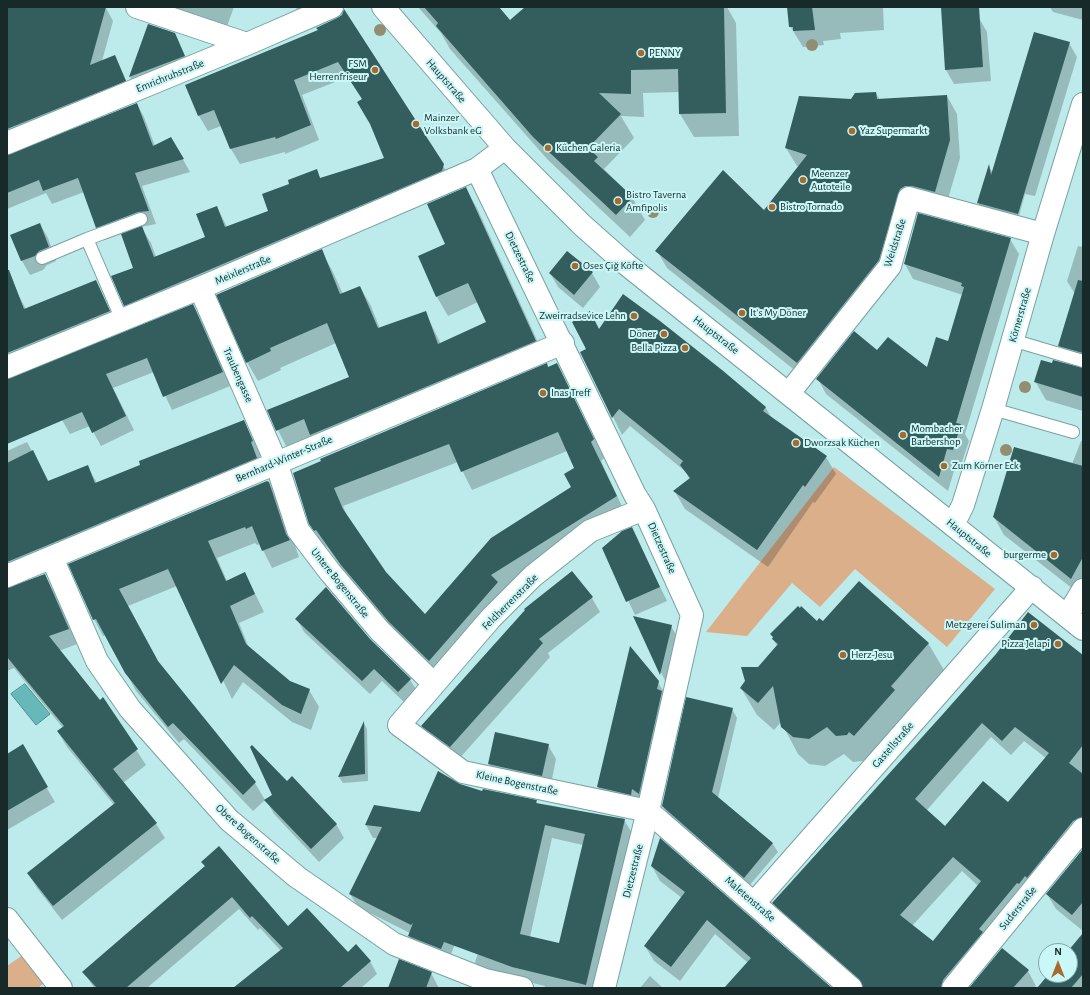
<!DOCTYPE html>
<html>
<head>
<meta charset="utf-8">
<style>
	body { margin:0 }
	#map { position:relative; width:1090px; height:995px; overflow:hidden; background:#bdeaea; font-family:"Alegreya Sans",sans-serif }
	canvas { display:block }
	.frame { position:absolute; inset:0; border:8px solid #182929; pointer-events:none }
	.north { position:absolute; left:1038px; top:943px; width:40px; height:40px; box-sizing:border-box; background:#caf7f7; border:1px solid #83a5a5; border-radius:50%; rotate:0deg; font-size:11px; font-weight:700; line-height:16px; text-align:center; color:#182929 }
	.north::after { content:''; display:block; margin:auto; width:14px; height:18px; background:#a66a2c; clip-path:polygon(50% 0,100% 100%,50% 72%,0 100%) }
</style>
</head>
<body>
<div id="map">
<canvas width="1090" height="995"></canvas>
<div class="frame"></div>
<div class="north">N</div>
</div>
<script>
const g = document.querySelector('canvas').getContext('2d');
g.lineJoin = 'round';
function fillPath(path, color) { g.fillStyle = color; g.fill(path, 'evenodd'); }
function strokePath(path, color, width, dash) { g.strokeStyle = color; g.lineWidth = width; g.lineCap = dash ? 'butt' : 'round'; g.setLineDash(dash || []); g.stroke(path); }
function drawText(font, color, halo, rows, align = 'center') {
  g.font = font + ' "Alegreya Sans",sans-serif'; g.lineWidth = 4; g.setLineDash([]); g.textBaseline = 'middle'; g.strokeStyle = halo; g.fillStyle = color; for (const [text, x, y, turn = 0] of rows) {
    g.save(); g.translate(x, y); g.rotate((+turn || 0) * Math.PI / 180); g.textAlign = isNaN(turn) ? turn : align; if (halo) g.strokeText(text, 0, 0); g.fillText(text, 0, 0); g.restore();
  }
}
const green = new Path2D(`
	M834 467 995 589 947 647 855 569 820 607 792 583 747 636 706 632Z
	M23 955 44 983 38 988H7V966Z`);
const water = new Path2D(`
	M25 684 50 714 36 725 11 694Z`);
const shadow = new Path2D(`
	M7 7 106 8 113 21 102 61 115 56 132 94 7 146Z
	M159 7H234L226 29Z
	M295 7H330L307 20Z
	M418 7H498L510 21 526 7H727L736 23 739 136 694 137 680 114 679 92 643 93 644 117 621 116 634 138 604 169 632 197 645 220 630 237 548 160 450 49 441 33Z
	M788 7H883L884 30 840 33 841 39 823 41 824 45 803 47 790 26Z
	M942 7 979 18 987 32 991 81 954 84 946 70Z
	M1050 7H1083V20L1053 12Z
	M349 18 452 180 134 320 125 305 135 268 122 234 105 240 97 227 84 192 52 204 46 193 7 209V156L137 104 144 117 155 146 171 138 190 172 142 186 156 224 141 227 151 243 156 257 206 238 217 207 227 227 269 211 290 185 316 171 321 179 385 159 363 100 348 77 302 95 319 140 285 154V152L240 164 231 149 221 126 208 131 199 116 187 85Z
	M149 25 174 34 192 70 138 91 130 77Z
	M1069 43 1077 57 1035 196 1025 194 1019 216 1025 228 986 217 978 203 989 167 993 173Z
	M876 93 880 100 947 96 957 114 960 158 945 209 916 203 888 278 807 380 667 268 657 251 764 212 799 167 797 166 786 148 852 100Z
	M466 189 477 208 546 360 288 450 268 410 351 377 336 343 280 368 281 370 258 381 247 362 321 251 332 270 343 294 360 287 371 306 380 329 425 312 441 344 488 322 478 302 448 316 437 297 419 256 446 244Z
	M40 224 48 238 56 261 47 265 43 270 30 275 22 261 12 236Z
	M1010 239 1019 254 965 434 969 441 961 465 956 464 948 491 826 394 818 379 877 351 928 368 949 342 963 295 913 279 905 264Z
	M1078 246 1083 247V411L1046 400 1035 381 1053 365 1071 366 1059 346 1075 294 1067 281Z
	M568 252 592 273 600 287 583 308 558 287 550 273Z
	M96 281 117 325 7 372V292L15 289 26 309Z
	M193 305 201 319 230 386 172 410 154 372 113 388 134 430 101 446 90 426 70 434 62 420 7 429V380Z
	M599 330 721 371 766 408 771 417 826 457 836 474 815 503 813 502 768 567 685 509 675 492 690 480 686 472 630 426 622 435 581 352 587 349Z
	M557 364 604 458 601 461 626 515 503 592 439 679 401 641 353 584 327 547 325 548 321 543 310 524 294 473ZM567 451 576 469 572 487 425 615 385 572 349 521 343 506 458 462 472 490Z
	M244 421 261 456 259 457 265 473 7 582V451L27 442 49 482 87 466 97 483Z
	M1081 441H1083L1082 596 1004 535 994 517 1072 464Z
	M269 483 279 500 299 557 272 568 260 544 257 545 255 543 217 558 227 581 245 573 264 612 239 623 249 648 289 682 309 690 319 707 311 730 292 722 243 682 232 699 177 586 128 606 159 663 255 783 265 800 253 811 184 739 179 743 136 691 106 635 103 636 94 619 70 564Z
	M632 529 667 601 635 615 603 548Z
	M572 572 592 598 600 612 548 653 550 657 458 760 430 740 422 726Z
	M45 575 53 590 77 644 59 651 100 701 103 699 146 765 123 783 156 824 165 838 62 920 37 888 28 873 114 805 67 747 58 732 63 728 14 668 7 671V589Z
	M635 618 671 626 679 640 668 687Z
	M297 619 370 640 410 680 418 692 406 704 382 681 370 694 304 632Z
	M817 622 928 643 944 670 908 711 869 763 865 759 863 761 853 762 844 754 825 766 809 764 798 754 781 722 774 730 757 715 741 688 777 646 773 639Z
	M631 648 658 682 666 696 647 807 606 801 598 787Z
	M1083 657V835L959 988H863L782 918 774 903 944 715ZM991 737 1011 755 1024 741 1046 758 1008 804 945 827 927 810ZM962 871 978 886 933 942 912 926Z
	M732 709 737 718 718 798 772 843 778 852 749 886 668 816 663 806Z
	M364 723 367 729 368 781 343 783 339 777Z
	M496 733 548 745 556 759 550 789 497 778 489 764Z
	M22 746 55 802 7 830V755Z
	M287 782 336 824 344 838 319 862 274 814 266 800Z
	M460 785 483 792 536 801 538 804 624 820 632 833 595 988H544L545 986 513 978 483 975 475 962 502 881 482 874 448 962 417 949 409 936 410 933 358 907 350 894 378 838H373L366 825 421 813ZM552 838 583 845 560 944 530 937Z
	M1083 850V931L1056 909 1047 894Z
	M202 862 288 927 370 961 377 974 361 988H235L281 951 260 928 258 930 239 909 147 988H94L84 972 205 867Z
	M652 866 830 988H725L748 963 715 934 680 981 654 961 645 946 682 898 660 881Z
	M1083 934V988H1047L1050 975H1070L1069 951Z
	M1002 949 1028 971 1036 986 1034 988H969Z
	M431 973 439 988H389Z
	M650 976 663 988H640Z`);
const building = new Path2D(`
	M7 7H106L90 65 115 55 126 81 7 129Z
	M424 7H499L510 20 525 7H724L726 113 679 114 678 69 631 70V94L599 93 621 114 588 148 598 157 594 161 633 197 616 215 533 137 436 26 438 23Z
	M787 7H812L815 30 793 31V27H789Z
	M941 7H979L983 67 945 70Z
	M344 9 444 164 442 171 124 306 111 276 133 268 121 234 142 226 154 257 205 237 196 214 217 206 225 227 268 211 262 194 289 184 288 180 317 169 320 178 384 158 370 124 357 102 362 99 338 62 294 80 311 125 276 139 275 137 230 149 214 110 198 116 185 85 318 30 316 28 337 18 342 15Z
	M148 24 175 33 185 56 129 77Z
	M1034 32 1070 42 1018 214 977 203 989 164 991 175Z
	M876 92 877 99 947 95 950 140 935 192 912 186H905L900 189 879 260 797 363 655 251 723 170 764 210 807 155 785 148 799 96 851 99 855 93Z
	M137 103 153 146 171 137 184 159 135 173 149 211 138 212 96 228 78 178 43 191 39 180 7 193V155Z
	M466 187 536 341 310 435 304 419 276 431 267 410 349 377 327 323 270 348 271 351 246 363 216 295 322 249 340 294 360 286 378 328 426 311 438 344 486 322 468 283 436 297 418 256 445 244 427 204Z
	M918 213 1011 238 956 423 961 424 953 450 947 449 939 477 816 379 854 331 877 350 888 337 927 367 936 337 948 341 964 287 961 286 962 283 904 264Z
	M40 223 49 247 39 251 35 256 21 261 10 235Z
	M567 251 593 272 574 295 549 273Z
	M7 270H9L24 309 96 280 110 311 7 353Z
	M1078 280 1083 281V353L1058 346Z
	M623 294 660 321 722 370 766 407 763 411 827 456 805 487 803 485 757 550 673 491 690 478 680 465 683 461 619 409 612 418 580 352 586 349 572 322 590 311 599 329Z
	M193 304 223 372 163 397 147 358 106 374 126 416 92 433 82 412 7 444V379Z
	M1041 360 1052 363 1053 360 1083 368V397L1034 382Z
	M547 363 548 367 557 363 594 439 591 442 617 496 491 575 498 582 429 661 389 622 341 565 316 530 314 531 309 524 293 473 321 461 320 459ZM558 432 574 468 564 474 571 487 491 538 425 614 386 572 343 509 334 488 449 444 461 472Z
	M244 420 253 441 251 442 257 458 7 562V463L33 450 48 481 88 465 95 483 140 465 139 461Z
	M1014 447 1083 466V557L1071 579 993 517Z
	M267 481 269 482 286 534 290 540 262 551 252 526 246 529 245 527 208 541 226 581 245 572 255 594 230 606 246 644 290 681 310 689 301 714 282 705 234 665 221 684 168 569 119 589 158 661 256 782 243 795 173 723 168 727 125 673 96 619 93 620 68 564Z
	M632 527 660 587 626 602 602 548 622 531Z
	M572 571 593 597 539 639 543 643 450 747 421 726 525 610 524 609Z
	M45 574 69 629 49 636 100 700 103 697 138 749 113 769 157 823 53 906 27 873 115 803 57 731 64 726 7 657V588Z
	M859 581 929 643 893 684 891 686 895 690 854 736 849 732 847 735 836 736 827 727 809 739 793 737 781 727 773 686 758 703 740 688 745 681 741 667H758L778 644 772 639 773 637 770 634 798 606 800 608 801 606 817 621 819 618 823 621Z
	M326 587 370 639 411 679 398 692 374 669 362 681 295 619Z
	M1028 612 1083 655V745L1069 763 1083 774V817L1073 821 1027 878 1025 876 1019 884 1017 883 979 929 983 932 943 980 941 988H863L859 979 772 903 943 714 996 654ZM982 723 1002 741 1015 727 1049 753 1008 802 983 781 945 826 915 799ZM953 857 981 881 933 941 900 915Z
	M633 616 672 625 660 675Z
	M630 646 659 681 657 689 662 691 639 794 632 789 631 795 597 787Z
	M686 697 733 708 712 792 773 843 744 878 662 806Z
	M364 721 365 774 338 777Z
	M495 732 549 744 542 776 488 764Z
	M23 744 48 787 7 811V754Z
	M252 745 287 781 292 776 337 824 311 849 264 800 272 795 250 747Z
	M438 771 460 784 482 791 483 789 537 800 536 803 625 819 586 985 512 967 444 942 441 949 408 936 413 923 411 925 349 894 382 827 365 825 374 805 420 812ZM545 825 585 834 559 943 520 934Z
	M660 838 832 988H724L751 958 707 920 671 967 644 946 685 892 651 866Z
	M219 846 288 926 307 908 348 952 356 944 371 961 340 988H233L283 948 252 916 250 918 232 897 126 988H97L82 972 205 866 201 862Z
	M1083 849V902L1072 915 1046 894Z
	M1083 933V974L1071 988H1037L1048 975H1070V951H1068Z
	M1002 948 1029 970 1013 988H969Z
	M399 959 432 972 426 988H388Z`);
const lane = new Path2D(`
	M42 258 87 239
	M122 320 87 239 141 219
	M1012 340 1083 361
	M993 409 1073 432`);
const street = new Path2D(`
	M137 7 247 44
	M383 7 505 148 582 225 626 264 1083 629
	M7 143 247 44 332 7
	M505 148 477 169 635 495 644 509 692 615 648 811 604 988
	M200 288 276 462 298 530 330 572 380 631 434 684
	M7 367 200 288 477 169
	M789 393 890 266 909 198 1043 234
	M644 509 590 531 533 576 491 618 399 725 463 772 648 811 851 988
	M953 525 963 505 993 409 1043 234 1083 104
	M52 558 97 661 130 709 229 820 297 877 394 944 485 980 522 988
	M7 576 563 343
	M1066 615 1074 605 1083 590
	M754 903 1032 587
	M7 919 61 988
	M953 988 1083 829`);
const trees = [
	[380,30],
	[812,45],
	[653,212],
	[1025,387],
	[1006,450]
];
const markers = [
	[641,53,4,"#a66a2c"],
	[375,70,4,"#a66a2c"],
	[416,124,4,"#a66a2c"],
	[852,131,4,"#a66a2c"],
	[548,148,4,"#a66a2c"],
	[803,180,4,"#a66a2c"],
	[618,201,4,"#a66a2c"],
	[772,207,4,"#a66a2c"],
	[575,266,4,"#a66a2c"],
	[742,313,4,"#a66a2c"],
	[634,316,4,"#a66a2c"],
	[664,334,4,"#a66a2c"],
	[685,348,4,"#a66a2c"],
	[543,393,4,"#a66a2c"],
	[903,435,4,"#a66a2c"],
	[796,443,4,"#a66a2c"],
	[944,466,4,"#a66a2c"],
	[1054,555,4,"#a66a2c"],
	[1034,625,4,"#a66a2c"],
	[1058,644,4,"#a66a2c"],
	[843,655,4,"#a66a2c"]
];
const poiNames = [
	["PENNY",649,53],
	["FSM",367,64,"right"],
	["Herrenfriseur",367,77,"right"],
	["Mainzer",424,118],
	["Volksbank eG",424,131],
	["Yaz Supermarkt",860,131],
	["Küchen Galeria",556,148],
	["Meenzer",811,174],
	["Autoteile",811,187],
	["Bistro Taverna",626,195],
	["Amfipolis",626,208],
	["Bistro Tornado",780,207],
	["Oses Çiğ Köfte",583,266],
	["It's My Döner",750,313],
	["Zweirradsevice Lehn",626,316,"right"],
	["Döner",656,334,"right"],
	["Bella Pizza",677,348,"right"],
	["Inas Treff",551,393],
	["Mombacher",911,429],
	["Barbershop",911,442],
	["Dworzsak Küchen",804,443],
	["Zum Körner Eck",952,466],
	["burgerme",1046,555,"right"],
	["Metzgerei Suliman",1026,625,"right"],
	["Pizza Jelapi",1050,644,"right"],
	["Herz-Jesu",851,655]
];
const streetNames = [
	["Emrichruhstraße",170,76,-22],
	["Hauptstraße",446,81,49],
	["Weidstraße",895,243,-72],
	["Dietzestraße",520,257,64],
	["Meixlerstraße",243,270,-23],
	["Körnerstraße",1020,315,-74],
	["Hauptstraße",716,335,38],
	["Traubengasse",238,375,66],
	["Bernhard-Winter-Straße",284,459,-23],
	["Hauptstraße",969,538,39],
	["Dietzestraße",662,548,66],
	["Untere Bogenstraße",340,583,51],
	["Feldherrenstraße",510,602,-45],
	["Gastellstraße",893,745,-49],
	["Kleine Bogenstraße",517,783,12],
	["Obere Bogenstraße",248,834,42],
	["Dietzestraße",633,871,-76],
	["Maletenstraße",750,899,41],
	["Suderstraße",1018,908,-51]
];
fillPath(green, '#daaf89');
fillPath(water, '#67b9b9');
strokePath(water, '#4f8e8e', 1);
fillPath(shadow, '#0003');
fillPath(building, '#345d5d');
strokePath(lane, '#77a2a2', 14);
strokePath(street, '#77a2a2', 24);
strokePath(lane, '#fff', 12);
strokePath(street, '#fff', 22);
g.fillStyle = '#928e72';
for (const [x, y] of trees) { g.beginPath(); g.arc(x, y, 6, 0, 2 * Math.PI); g.fill(); }
for (const [x, y, r, color] of markers) { const dot = new Path2D(); dot.arc(x, y, r, 0, 2 * Math.PI); g.fillStyle = color; g.fill(dot); strokePath(dot, '#caf7f7', 1.5); }
drawText('11px', '#182929', '#caf7f7', poiNames, 'left');
drawText('11px', '#182929', '#caf7f7', streetNames);
</script>
</body>
</html>
